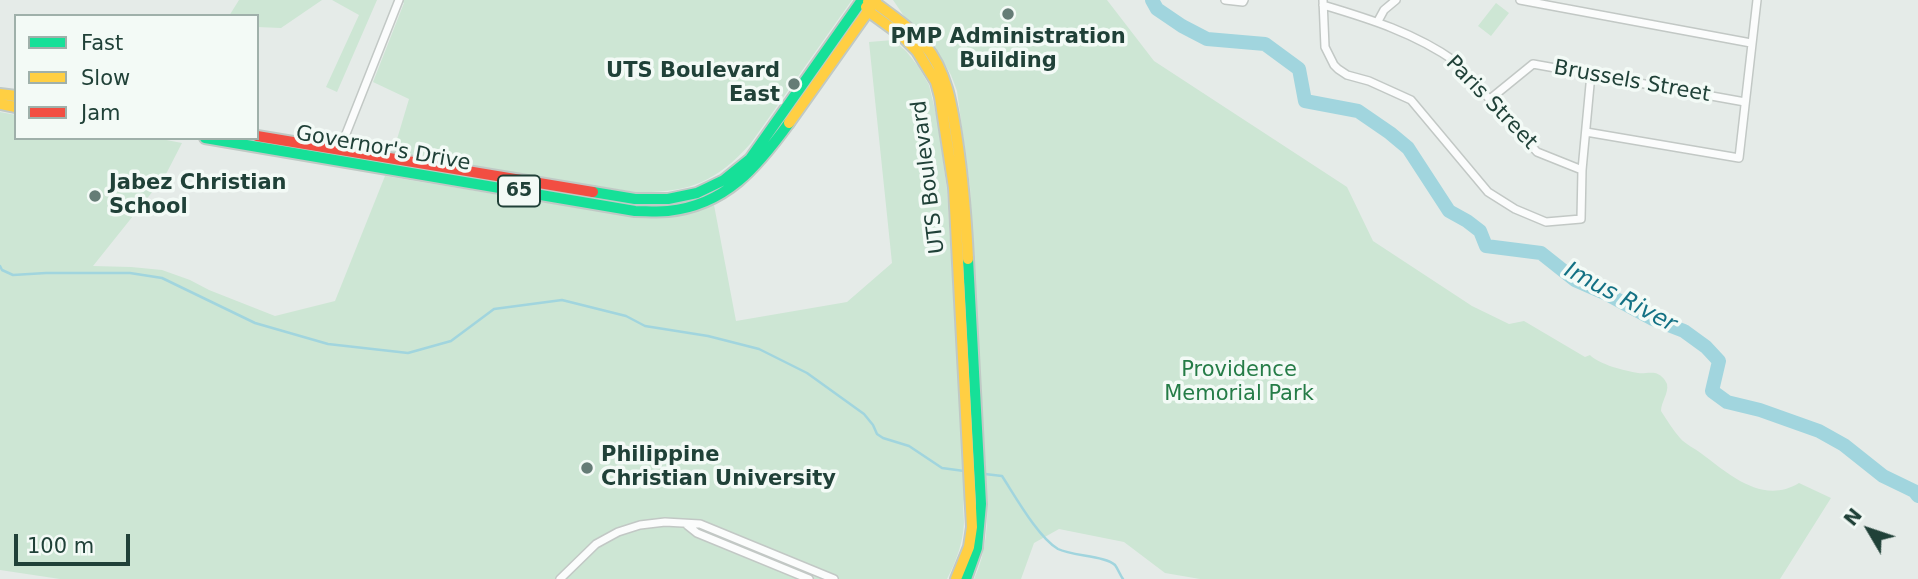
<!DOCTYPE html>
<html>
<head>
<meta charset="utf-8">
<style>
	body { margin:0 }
	#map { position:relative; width:1918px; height:579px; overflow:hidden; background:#e5ebe8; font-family:"DejaVu Sans",sans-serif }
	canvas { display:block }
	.legend { position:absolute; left:14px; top:14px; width:245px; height:126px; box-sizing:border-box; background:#f3faf6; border:2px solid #9fb0aa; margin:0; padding:9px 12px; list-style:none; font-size:21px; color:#204138 }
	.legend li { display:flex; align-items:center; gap:14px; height:35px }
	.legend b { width:35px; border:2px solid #9fb0aa }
	.north { position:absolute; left:1834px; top:495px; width:70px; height:70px; -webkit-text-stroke:5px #f3faf6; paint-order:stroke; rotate:309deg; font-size:19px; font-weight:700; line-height:28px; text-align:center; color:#204138 }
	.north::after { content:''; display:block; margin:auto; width:24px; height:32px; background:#204138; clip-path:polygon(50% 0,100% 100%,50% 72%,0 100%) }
	.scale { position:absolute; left:14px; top:534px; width:116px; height:32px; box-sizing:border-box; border:4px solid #204138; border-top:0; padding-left:9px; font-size:21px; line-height:24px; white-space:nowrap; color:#204138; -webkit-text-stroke:5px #f3faf6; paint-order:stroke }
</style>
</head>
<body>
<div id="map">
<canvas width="1918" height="579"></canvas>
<ul class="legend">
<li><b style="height:9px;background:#16e098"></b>Fast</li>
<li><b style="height:9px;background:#ffcf43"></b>Slow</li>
<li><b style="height:9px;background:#f24e42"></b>Jam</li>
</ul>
<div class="north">N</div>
<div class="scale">100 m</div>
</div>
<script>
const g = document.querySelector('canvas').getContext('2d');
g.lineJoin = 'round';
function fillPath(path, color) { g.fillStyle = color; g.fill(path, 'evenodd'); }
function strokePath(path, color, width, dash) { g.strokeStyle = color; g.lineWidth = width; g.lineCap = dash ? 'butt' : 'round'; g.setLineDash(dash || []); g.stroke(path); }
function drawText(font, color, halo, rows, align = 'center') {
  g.font = font + ' "DejaVu Sans",sans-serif'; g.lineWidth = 7; g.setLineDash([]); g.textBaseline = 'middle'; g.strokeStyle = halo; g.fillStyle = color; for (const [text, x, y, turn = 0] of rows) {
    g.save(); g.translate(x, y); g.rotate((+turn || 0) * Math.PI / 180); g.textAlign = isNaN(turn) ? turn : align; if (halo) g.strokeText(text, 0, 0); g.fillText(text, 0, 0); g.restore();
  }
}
const green = new Path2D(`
	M239 0H322L281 28 257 27V16H229Z
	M332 0H377L337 92 326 87 359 15Z
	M400 0H852L751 143C716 183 687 193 636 192L392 156 409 99 373 82 404 3Z
	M893 0H1107L1154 61 1347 187 1373 241 1472 306 1509 324 1524 321 1585 357 1590 355C1598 364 1625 371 1638 373 1643 374 1649 372 1655 373 1660 374 1665 379 1667 384 1669 393 1661 402 1661 411 1667 420 1673 430 1680 438 1686 445 1695 448 1702 454 1730 475 1763 505 1799 483L1831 498 1780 579H1200L1165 573 1124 542 1059 529 1034 543 1021 579H974C987 551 988 523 987 493L970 187 957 91 951 75 937 51 924 35 906 19Z
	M1496 3 1509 13 1491 36 1478 26Z
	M893 40 906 51 918 66 929 85 937 118 947 189 965 495C962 504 964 514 964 523 963 543 956 562 947 579H60L0 570V112L16 115V138H156L182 143 165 176 93 266 131 267 162 270 190 280 209 290 275 316 335 301 385 176 633 217C666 220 683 216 714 205L736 321 847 302 892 263 869 42Z`);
const stream = new Path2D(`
	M0 266 2 270 13 275 46 273H130L162 278 255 323 328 344 408 353 451 341 494 309 562 300 626 316 645 326 708 336 759 349 807 373 864 414 873 425 877 434 883 438 909 446 942 468 964 471
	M985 474 1002 476C1015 496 1038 537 1058 549 1072 556 1106 556 1115 565 1118 569 1120 575 1123 579`);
const river = new Path2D(`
	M1152 0 1157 9 1182 26 1207 39 1265 44 1299 69 1305 101 1358 111 1390 133 1408 148 1449 211 1467 221 1480 231 1486 246 1541 253 1575 280 1607 294 1653 319 1684 331 1706 347 1719 361 1712 391 1727 402 1760 410 1819 431 1844 445 1883 476 1914 491 1918 496`);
const street = new Path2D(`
	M1225 0 1243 2 1244 0
	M1323 0 1325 47 1334 65 1338 69 1347 75 1369 81 1411 100 1488 192 1515 209 1546 222 1581 219 1582 170 1591 74
	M1520 0 1751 43
	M1323 5C1370 19 1415 33 1456 62L1537 152 1582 170
	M1378 21 1384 10 1396 0
	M1490 99 1533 64 1745 102
	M1586 132 1739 158 1757 0
	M340 149 399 0
	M687 525 697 533 809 579
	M560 579 596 544 618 532 640 525 665 522 700 524 834 579`);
const fast = new Path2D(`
	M205 138 635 211C646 211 657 212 668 211 726 205 757 167 789 123
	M593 192 635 199H668L697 193 724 180 750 159 862 0
	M966 579 977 548 981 504 968 259`);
const slow = new Path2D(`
	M868 2H874C891 15 910 27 924 44 947 71 952 106 957 140 963 180 966 219 968 259
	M866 7 868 11 901 35 917 51 936 82 940 97 954 188 972 527 969 547 956 579
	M0 94 16 96
	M0 104 16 107
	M789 123 876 0`);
const jam = new Path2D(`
	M257 136 593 192`);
const markers = [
	[1008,14,7,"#657c76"],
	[794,84,7,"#657c76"],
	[95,196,7,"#657c76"],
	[587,468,7,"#657c76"]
];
const shields = [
	[519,191,42]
];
const shieldNames = [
	["65",519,191]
];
const poiNames = [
	["PMP Administration",1008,38,"center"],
	["Building",1008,62,"center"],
	["UTS Boulevard",780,72,"right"],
	["East",780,96,"right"],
	["Jabez Christian",109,184],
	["School",109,208],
	["Philippine",601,456],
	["Christian University",601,480]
];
const streetNames = [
	["Brussels Street",1632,82,10],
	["Paris Street",1491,103,46],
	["Governor's Drive",383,149,10],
	["UTS Boulevard",929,177,-97]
];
const parkNames = [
	["Providence",1239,371],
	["Memorial Park",1239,395]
];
const waterNames = [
	["Imus River",1620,298,28]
];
fillPath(green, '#cde6d4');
strokePath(stream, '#a1d5de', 2.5);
strokePath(river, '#a1d5de', 14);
strokePath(street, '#c2c8c5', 10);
strokePath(fast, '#c0c9c5', 14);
strokePath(slow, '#c0c9c5', 14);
strokePath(jam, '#c0c9c5', 14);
strokePath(street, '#fbfcfc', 7);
strokePath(fast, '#16e098', 10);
strokePath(slow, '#ffcf43', 10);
strokePath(jam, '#f24e42', 10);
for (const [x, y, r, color] of markers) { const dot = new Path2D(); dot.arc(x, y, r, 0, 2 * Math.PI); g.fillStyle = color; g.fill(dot); strokePath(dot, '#f3faf6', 2.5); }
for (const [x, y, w] of shields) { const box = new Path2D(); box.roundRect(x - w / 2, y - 15.5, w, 31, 5); g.fillStyle = '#f3faf6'; g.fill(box); strokePath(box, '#204138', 2); }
drawText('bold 19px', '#204138', null, shieldNames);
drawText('bold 21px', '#204138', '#f3faf6', poiNames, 'left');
drawText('21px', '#204138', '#f3faf6', streetNames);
drawText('21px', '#257c47', '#f3faf6', parkNames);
drawText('italic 23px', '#137184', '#f3faf6', waterNames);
</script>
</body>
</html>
